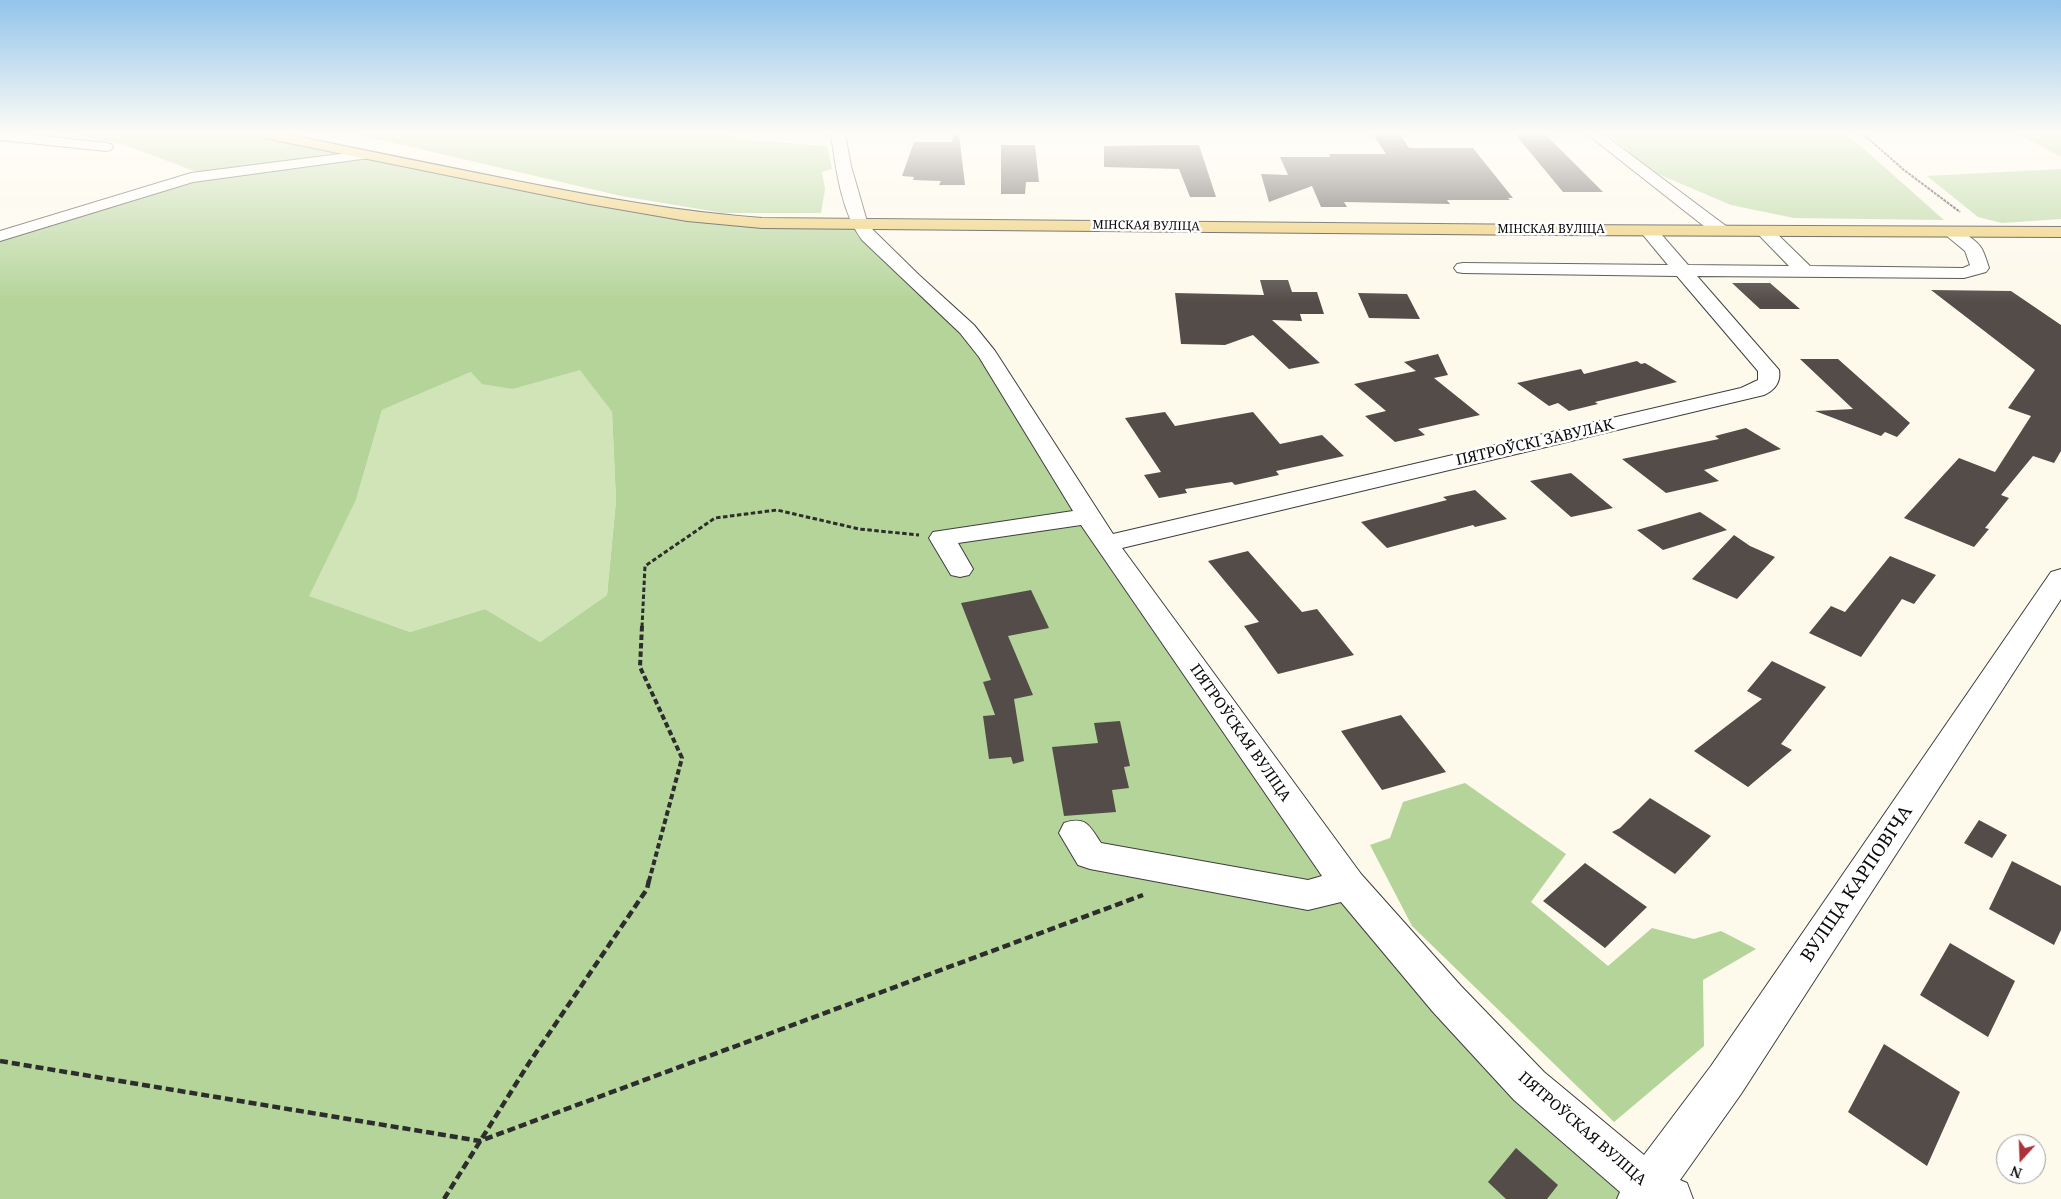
<!DOCTYPE html>
<html>
<head>
<meta charset="utf-8">
<style>
	body { margin:0 }
	#map { position:relative; width:2061px; height:1199px; overflow:hidden; background:#fdf9eb; font-family:"Noto Serif",serif }
	canvas { display:block }
	.north { position:absolute; left:1996px; top:1134px; width:50px; height:50px; box-sizing:border-box; background:#fff; border:1px solid #9d9d9d; border-radius:50%; rotate:200deg; font-size:14px; font-weight:700; line-height:20px; text-align:center; color:#0b0b0b }
	.north::after { content:''; display:block; margin:auto; width:18px; height:22px; background:#af3038; clip-path:polygon(50% 0,100% 100%,50% 72%,0 100%) }
</style>
</head>
<body>
<div id="map">
<canvas width="2061" height="1199"></canvas>
<div class="north">N</div>
</div>
<script>
const g = document.querySelector('canvas').getContext('2d');
g.lineJoin = 'round';
function fillPath(path, color) { g.fillStyle = color; g.fill(path, 'evenodd'); }
function strokePath(path, color, width, dash) { g.strokeStyle = color; g.lineWidth = width; g.lineCap = dash ? 'butt' : 'round'; g.setLineDash(dash || []); g.stroke(path); }
function drawText(font, color, halo, rows, align = 'center') {
  g.font = font + ' "Noto Serif",serif'; g.lineWidth = 5; g.setLineDash([]); g.textBaseline = 'middle'; g.strokeStyle = halo; g.fillStyle = color; for (const [text, x, y, turn = 0] of rows) {
    g.save(); g.translate(x, y); g.rotate((+turn || 0) * Math.PI / 180); g.textAlign = isNaN(turn) ? turn : align; if (halo) g.strokeText(text, 0, 0); g.fillText(text, 0, 0); g.restore();
  }
}
const green = new Path2D(`
	M580 369 612 412 616 501 607 595 540 642 485 609 410 632 308 596 356 500 382 410 471 372 513 389Z`);
const forest = new Path2D(`
	M71 134H264L664 213 860 225 967 329 1348 885 1639 1199H0V236L205 175 125 145ZM580 370 612 412 616 501 607 595 540 642 485 609 410 632 309 596 356 500 382 410 471 372 482 384 513 389Z
	M356 134H722L749 140 827 146 832 169 822 172 825 189 821 213H723L621 196Z
	M1609 134H1847L1944 220 1794 218 1731 205 1658 174 1635 157Z
	M2018 134H2061V157Z
	M2061 169V219L2002 223 1978 217 1927 176Z
	M1465 783 1566 854 1531 902 1608 966 1652 928 1694 939 1721 931 1756 949 1703 980 1704 1046 1614 1122 1412 926 1370 845 1390 838 1403 802Z`);
const building = new Path2D(`
	M954 134H959L965 185H939L941 181 913 180 914 177 902 176 914 142H952Z
	M1373 134H1400L1409 148H1473L1513 198H1508L1510 200H1447L1450 204 1344 202 1347 207H1321L1312 186 1269 202 1261 174 1288 175 1280 157H1330L1329 154H1386Z
	M1515 134H1545L1603 192H1563Z
	M1001 145H1035L1039 182H1026L1025 194H1001Z
	M1169 145H1199L1216 197H1190L1179 169 1104 167V146Z
	M1260 280H1288L1292 292H1317L1324 314H1300L1302 321 1272 320 1320 363 1289 369 1253 335 1225 345 1181 344 1175 293 1264 295Z
	M1732 283H1770L1800 309H1760Z
	M1931 290 2011 291 2061 325V451L2054 463 2033 456 2001 495 2009 498 1985 528 1989 529 1974 547 1904 518 1959 458 1995 472 2031 416 2008 408 2035 370Z
	M1358 293 1407 294 1420 319 1369 318Z
	M1438 354 1448 375 1434 378 1480 415 1418 429 1425 435 1395 442 1365 416 1386 411 1354 384 1416 371 1404 362Z
	M1800 359H1838L1910 423 1897 437 1885 432 1881 436 1815 411 1853 409Z
	M1637 361 1641 364 1645 363 1677 382 1595 402 1598 404 1569 411 1558 403 1549 406 1517 383 1581 369 1584 374Z
	M1165 412 1175 426 1253 412 1280 444 1322 435 1344 456 1276 471 1279 475 1235 485 1232 482 1185 489 1187 493 1159 498 1144 475 1161 472 1125 418Z
	M1746 428 1781 449 1704 470 1719 481 1666 493 1622 459 1719 439 1715 436Z
	M1571 473 1613 508 1571 517 1530 481Z
	M1475 490 1507 519 1475 527 1473 525 1387 548 1361 522 1447 500 1443 497Z
	M1700 512 1727 530 1663 550 1637 530Z
	M1734 535 1750 546 1775 557 1737 599 1692 579Z
	M1248 551 1302 612 1317 609 1354 655 1278 674 1244 626 1259 622 1208 561Z
	M1890 556 1936 575 1914 604 1902 599 1861 657 1809 633 1831 606 1845 612Z
	M1031 590 1049 628 1008 636 1033 695 1014 699 1024 761 1013 764 1011 757 989 759 983 716 995 715 983 682 991 680 961 603Z
	M1772 661 1826 687 1781 744 1792 750 1748 787 1694 751 1762 699 1747 691Z
	M1401 715 1446 772 1382 790 1341 731Z
	M1120 721 1130 766 1124 767 1129 788 1112 790 1116 812 1064 816 1052 747 1098 743 1094 723Z
	M1650 798 1711 836 1675 874 1612 832 1620 828Z
	M1979 820 2007 835 1992 858 1964 843Z
	M2012 861 2061 886V930L2054 945 1989 909Z
	M1585 863 1647 907 1605 948 1543 901Z
	M1950 943 2015 981 1988 1037 1920 995Z
	M1884 1044 1960 1092 1927 1166 1848 1112Z
	M1516 1148 1558 1185 1547 1199H1506L1488 1182Z`);
const pathFar3 = new Path2D(`
	M1863 134 1904 170 1960 212`);
const pathFar2 = new Path2D(`
	M642 627 645 566 715 518 777 510 859 529 919 535`);
const pathFar1 = new Path2D(`
	M642 626 640 667 682 758 649 881`);
const path = new Path2D(`
	M0 1061 480 1141 1143 895
	M444 1199 529 1063 647 889 649 880`);
const minor = new Path2D(`
	M0 134H25L106 143 111 144 113 147 111 150 106 151 0 140Z
	M831 134H845L851 166 868 225 919 275 974 325 995 351 1113 534 1741 388 1758 380V371L1677 276 1463 273 1457 272 1454 268 1457 264 1463 263 1668 265 1639 230 1642 226H1654L1688 265 1789 266 1755 231 1758 227H1770L1810 266 1963 268 1970 265 1965 251 1942 232 1945 228C1956 226 1976 239 1982 249 1985 255 1987 262 1989 268L1986 272 1964 278 1697 276 1779 370C1781 382 1775 390 1764 395L1122 548 1361 874 1461 986 1544 1072 1644 1155 1711 1066 2051 572 2061 569V599L1741 1094 1680 1180 1687 1183 1693 1199H1617L1620 1192 1514 1100 1433 1012 1341 902 1308 910 1090 869 1078 865 1059 833 1064 823C1086 816 1089 825 1101 843L1308 880 1322 876 1081 525 958 543 973 569 969 575 960 577 951 575 929 538 933 532 1073 511 979 357 960 333 862 240C841 211 836 169 831 134Z
	M1587 134H1603L1726 226 1729 230 1726 234H1714Z
	M364 151 369 152 371 155 369 158 193 182 0 241V231L191 173Z`);
const major = new Path2D(`
	M257 134H286C363 150 440 166 517 181 598 197 680 212 762 218L1549 225 2061 227V237L1549 235 762 228 687 221 589 204 264 138Z`);
const farStreetnames = [
	["МІНСКАЯ ВУЛІЦА",1146,226,1],
	["МІНСКАЯ ВУЛІЦА",1551,230]
];
const streetNames = [
	["ПЯТРОЎСКІ ЗАВУЛАК",1535,443,-13],
	["ПЯТРОЎСКАЯ ВУЛІЦА",1240,733,55],
	["ПЯТРОЎСКАЯ ВУЛІЦА",1582,1129,41]
];
const nearStreetnames = [
	["ВУЛІЦА КАРПОВІЧА",1857,884,-56]
];
fillPath(green, '#d0e4b8');
fillPath(forest, '#b4d499');
fillPath(building, '#534c49');
strokePath(minor, '#3e3e3e', 2);
strokePath(major, '#1c1c1c', 2);
strokePath(pathFar3, '#2d2d2d', 2, [3, 1]);
strokePath(pathFar2, '#2d2d2d', 3, [4.5, 2.5]);
strokePath(pathFar1, '#2d2d2d', 4, [5.5, 3]);
strokePath(path, '#2d2d2d', 4.5, [8, 4]);
fillPath(minor, '#fff');
fillPath(major, '#edcb6c');
const sky = g.createLinearGradient(0, 0, 0, 302);
sky.addColorStop(0, '#93c4eb');
sky.addColorStop(0.44, '#fefcf6');
sky.addColorStop(1, '#fefcf600');
g.fillStyle = sky;
g.fillRect(0, 0, 2061, 302);
drawText('12px', '#0b0b0b', '#fff', farStreetnames);
drawText('15px', '#0b0b0b', '#fff', streetNames);
drawText('18px', '#0b0b0b', '#fff', nearStreetnames);
</script>
</body>
</html>
